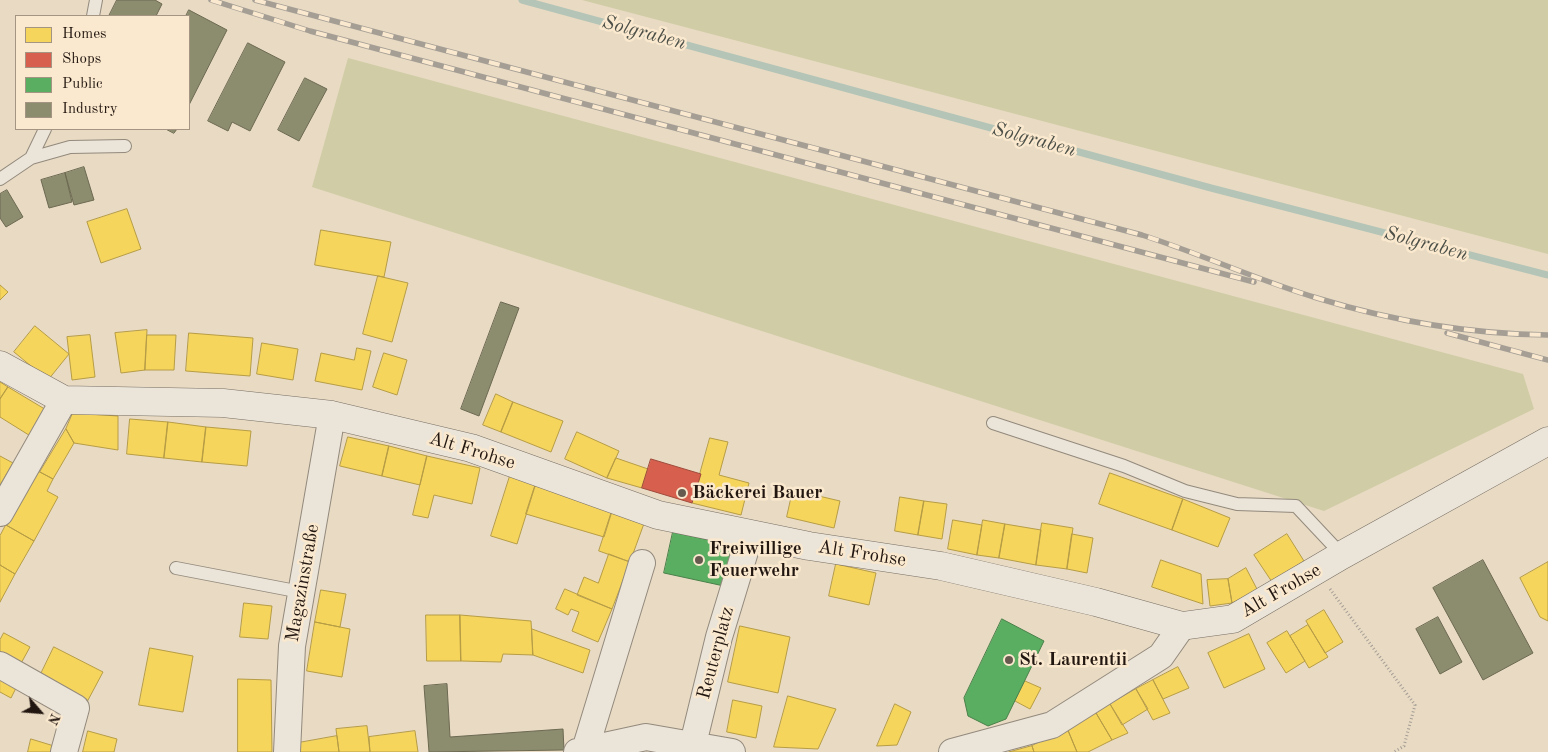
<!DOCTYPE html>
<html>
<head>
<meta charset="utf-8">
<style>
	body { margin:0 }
	#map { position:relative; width:1548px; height:752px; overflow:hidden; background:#e8dac3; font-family:"Old Standard TT",serif }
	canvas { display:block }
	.legend { position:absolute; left:15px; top:15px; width:175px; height:115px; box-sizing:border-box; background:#fae9ce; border:1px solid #a49582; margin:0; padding:6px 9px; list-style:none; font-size:15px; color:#221610 }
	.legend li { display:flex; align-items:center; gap:10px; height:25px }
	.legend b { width:25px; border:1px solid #a49582 }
	.north { position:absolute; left:15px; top:687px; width:50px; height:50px; -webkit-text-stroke:4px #fae9ce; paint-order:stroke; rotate:117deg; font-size:14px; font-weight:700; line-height:20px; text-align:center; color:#221610 }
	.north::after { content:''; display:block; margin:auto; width:18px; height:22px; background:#221610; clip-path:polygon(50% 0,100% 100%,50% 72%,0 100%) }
</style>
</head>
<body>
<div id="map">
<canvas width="1548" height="752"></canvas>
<ul class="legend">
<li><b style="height:14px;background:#f6d55c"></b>Homes</li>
<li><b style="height:14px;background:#d6604d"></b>Shops</li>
<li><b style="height:14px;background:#5aae61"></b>Public</li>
<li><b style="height:14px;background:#8c8c6e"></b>Industry</li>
</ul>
<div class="north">N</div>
</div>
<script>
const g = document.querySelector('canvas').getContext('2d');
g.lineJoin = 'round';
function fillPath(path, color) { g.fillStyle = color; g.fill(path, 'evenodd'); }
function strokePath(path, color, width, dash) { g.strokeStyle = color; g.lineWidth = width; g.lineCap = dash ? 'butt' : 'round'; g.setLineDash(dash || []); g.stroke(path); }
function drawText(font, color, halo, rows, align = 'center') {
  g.font = font + ' "Old Standard TT",serif'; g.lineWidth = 5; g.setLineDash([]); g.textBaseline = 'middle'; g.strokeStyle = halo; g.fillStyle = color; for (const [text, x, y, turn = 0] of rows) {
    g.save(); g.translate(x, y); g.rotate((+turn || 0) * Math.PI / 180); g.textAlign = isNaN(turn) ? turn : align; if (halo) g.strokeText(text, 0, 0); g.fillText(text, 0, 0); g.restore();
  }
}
const green = new Path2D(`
	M582 0H1548V254Z
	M348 58 1523 374 1534 409 1324 511 312 187Z`);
const homes = new Path2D(`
	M127 209 141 249 101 263 87 222Z
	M321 230 391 242 384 277 315 265Z
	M378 276 408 283 392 342 363 334Z
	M0 285 8 292 0 300Z
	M35 326 69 354 48 380 14 352Z
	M147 330 145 370 121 373 115 333Z
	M189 333 253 338 250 376 186 371Z
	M90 335 95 377 72 380 67 337Z
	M147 335H176L174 370H145Z
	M262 343 298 349 293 380 257 374Z
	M357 348 371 351 362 390 315 381 321 353 354 360Z
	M384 353 407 360 397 395 373 387Z
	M0 382 8 387 0 399Z
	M8 387 48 411 32 437 0 417V399Z
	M496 394 513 402 501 432 483 425Z
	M513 402 563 421 551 452 501 432Z
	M73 413 118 416V450L74 443 66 429Z
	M130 419 168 422 164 458 127 454Z
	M168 422 206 427 202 462 164 458Z
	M206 427 251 431 247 466 202 462Z
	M66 429 74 443 53 479 40 472Z
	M577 432 619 451 607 478 565 459Z
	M348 437 389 446 382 476 340 466Z
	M710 438 728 442 719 475 749 483 741 515 692 503Z
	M389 446 427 456 420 485 382 476Z
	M0 456 13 463 0 485Z
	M427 456 480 468 472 504 434 495 428 518 413 515Z
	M616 458 648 469 642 488 607 478Z
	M36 470 53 479 47 491 58 497 34 541 6 525Z
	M1110 473 1183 499 1172 530 1099 504Z
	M510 476 536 483 517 544 491 536Z
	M536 483 613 508 604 537 526 514Z
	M793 490 840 501 834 528 787 517Z
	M900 497 924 501 918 535 895 531Z
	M1183 499 1230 518 1218 547 1172 530Z
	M924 501 947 504 942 539 918 535Z
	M613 508 646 518 630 562 599 551Z
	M953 520 982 525 977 555 948 549Z
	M983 520 1005 524 999 558 977 555Z
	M1042 523 1073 528 1067 569 1036 565Z
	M1005 524 1041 530 1036 565 999 558Z
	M6 525 34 541 15 574 0 565V536Z
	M1072 534 1093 538 1087 573 1067 569Z
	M1287 534 1304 561 1272 582 1254 555Z
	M609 554 630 562 612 609 577 595 584 577 598 583Z
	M1161 560 1201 574 1203 604 1152 587Z
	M1548 562V621L1540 617 1520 578Z
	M836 564 876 573 869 605 829 596Z
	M0 565 15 574 0 602Z
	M1246 568 1258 591 1232 603 1228 579Z
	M1228 579 1232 603 1210 606 1207 580Z
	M565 589 612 609 598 642 572 631 579 612 571 609 568 615 556 609Z
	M321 590 346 594 340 627 315 622Z
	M244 603 272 606 268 639 240 637Z
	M1324 610 1343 642 1325 653 1306 621Z
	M426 615H460L461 661H427Z
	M460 615 531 621 533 655 503 654 501 662 461 661Z
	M315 622 350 629 342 677 307 671Z
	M1308 625 1328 657 1309 668 1290 636Z
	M740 626 790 637 778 693 728 682Z
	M532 629 590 650 583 673 533 655Z
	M1287 631 1305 661 1286 673 1267 643Z
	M4 633 30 647 19 667 0 657V640Z
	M1249 634 1265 669 1224 688 1208 653Z
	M54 647 103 672 87 702 39 678Z
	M150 648 193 656 183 712 139 705Z
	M1178 667 1189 688 1163 699 1153 680Z
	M0 673 19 682 11 698 0 692Z
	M238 679 271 680 272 752H238Z
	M1153 680 1170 713 1153 720 1136 689Z
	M1025 681 1041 688 1030 709 1015 701Z
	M1136 689 1148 709 1122 725 1110 704Z
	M788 696 836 709 818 749 774 747Z
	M733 700 762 706 756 738 727 732Z
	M895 704 911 712 897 745 877 746Z
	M1110 704 1128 733 1112 740 1096 713Z
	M1096 713 1112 740 1088 752H1077L1067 728Z
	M367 726 370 752H339L336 729Z
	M1067 728 1077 752H1034L1032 746Z
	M88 731 117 739 114 752H83Z
	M415 731 418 752H370L369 737Z
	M337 736 339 752H299L298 743Z
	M31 739 54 746 53 752H28Z
	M1032 746 1034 752H1009Z`);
const shops = new Path2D(`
	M651 459 701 474 692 503 642 488Z`);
const public = new Path2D(`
	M673 532 732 545 724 586 664 573Z
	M1002 619 1044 641 1006 719 988 726 968 716 964 698Z`);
const industry = new Path2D(`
	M117 0H155L162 4 156 16H109Z
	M189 10 227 30 189 105V16H186Z
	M248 43 285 62 250 131 232 122 228 131 208 121Z
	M305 78 327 89 299 141 278 130Z
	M166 129H177L174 133Z
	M84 167 94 200 74 205 65 173Z
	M65 173 72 202 49 208 41 180Z
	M7 190 23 217 6 227 0 218V194Z
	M501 302 519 308 479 416 461 409Z
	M1483 560 1533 653 1483 680 1433 588Z
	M1438 617 1462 662 1440 674 1416 629Z
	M447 684 450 737 563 729 564 750 429 752 424 686Z`);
const stream = new Path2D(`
	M522 0 1211 188 1548 275`);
const path = new Path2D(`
	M1330 589 1415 705 1404 746 1394 752`);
const lane = new Path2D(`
	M93 16 96 0
	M31 158 45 129
	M0 179 31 158 70 147 125 146
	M993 423 1124 466 1185 491 1237 504 1296 506 1342 555
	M176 568 301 592`);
const street = new Path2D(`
	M0 513 64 400
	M0 665 76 708 64 752
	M693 744 719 637 750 535
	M585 750 642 563
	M287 752 292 646 332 415
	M577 752 646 737 732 752
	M952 752 1052 725 1161 656 1182 626`);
const secondary = new Path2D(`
	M0 365 64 400 223 403 332 415 471 448 658 515 809 546 941 566 1096 602 1182 626 1233 619 1342 555 1548 441`);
const rail = new Path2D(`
	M211 0 310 31 1254 282
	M255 0 1142 235C1201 254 1257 280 1317 298 1392 321 1470 334 1548 335
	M1447 333 1548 360`);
const markers = [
	[682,493,5,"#675b4f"],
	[699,560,5,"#675b4f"],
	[1009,660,5,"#675b4f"]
];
const streetNames = [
	["Alt Frohse",472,451,17],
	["Alt Frohse",862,554,9],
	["Magazinstraße",303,583,-80],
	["Alt Frohse",1281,591,-30],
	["Reuterplatz",716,653,-75]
];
const poiNames = [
	["Bäckerei Bauer",692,493],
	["Freiwillige",709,549],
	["Feuerwehr",709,571],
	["St. Laurentii",1019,660]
];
const waterNames = [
	["Solgraben",644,33,15],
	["Solgraben",1034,140,15],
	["Solgraben",1426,244,15]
];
fillPath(green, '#d0cca5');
fillPath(homes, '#f6d55c');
strokePath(homes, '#b69c45', 1);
fillPath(shops, '#d6604d');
strokePath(shops, '#a04a3b', 1);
fillPath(public, '#5aae61');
strokePath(public, '#498049', 1);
fillPath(industry, '#8c8c6e');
strokePath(industry, '#6c6952', 1);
strokePath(stream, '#b4c4b6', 7);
strokePath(lane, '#938a7d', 14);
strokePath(street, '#938a7d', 28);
strokePath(secondary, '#786f64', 29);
strokePath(path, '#a59e95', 3, [1, 2.5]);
strokePath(lane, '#ebe4d8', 12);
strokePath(street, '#ebe4d8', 26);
strokePath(secondary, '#ebe4d8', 28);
strokePath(rail, '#a59e95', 5.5);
strokePath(rail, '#fae9ce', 4, [11]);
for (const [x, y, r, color] of markers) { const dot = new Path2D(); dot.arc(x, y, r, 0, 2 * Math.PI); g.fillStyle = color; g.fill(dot); strokePath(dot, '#fae9ce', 2); }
drawText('19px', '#221610', '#fae9ce', streetNames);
drawText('bold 19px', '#221610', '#fae9ce', poiNames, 'left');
drawText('italic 20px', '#4d5048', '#fae9ce', waterNames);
</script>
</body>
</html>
